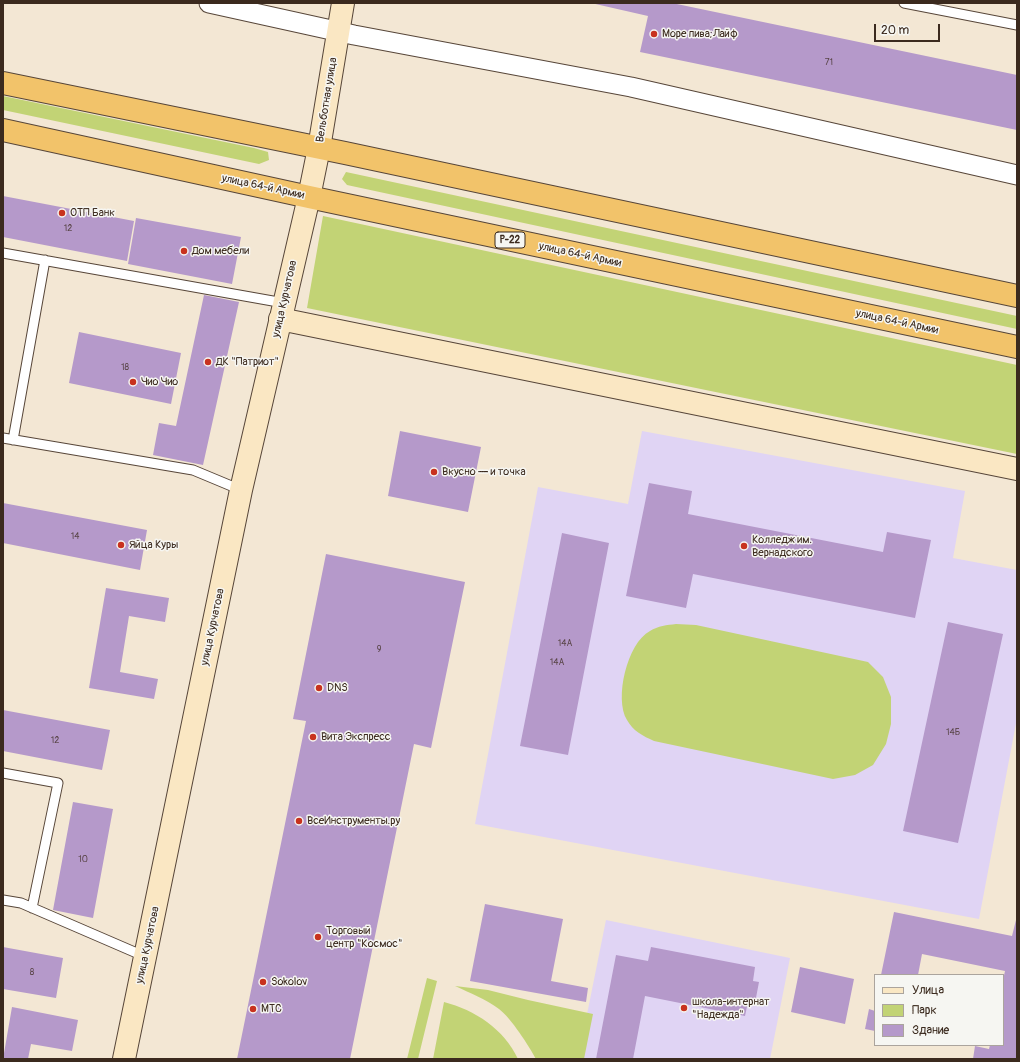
<!DOCTYPE html>
<html>
<head>
<meta charset="utf-8">
<style>
	body { margin:0 }
	#map { position:relative; width:1020px; height:1062px; overflow:hidden; background:#f3e7d4; font-family:Pangolin,sans-serif }
	canvas { display:block }
	.frame { position:absolute; inset:0; border:4px solid #3b2a1e; pointer-events:none }
	.legend { position:absolute; left:874px; top:974px; width:130px; height:72px; box-sizing:border-box; background:#f6f6f2; border:1px solid #aba49d; margin:0; padding:5px 7px; list-style:none; font-size:12px; color:#3b2a1e }
	.legend li { display:flex; align-items:center; gap:8px; height:20px }
	.legend b { width:20px; border:1px solid #aba49d }
	.scale { position:absolute; left:874px; top:24px; width:66px; height:18px; box-sizing:border-box; border:2px solid #3b2a1e; border-top:0; padding-left:5px; font-size:12px; line-height:14px; white-space:nowrap; color:#3b2a1e; -webkit-text-stroke:3px #f6f6f2; paint-order:stroke }
</style>
</head>
<body>
<div id="map">
<canvas width="1020" height="1062"></canvas>
<div class="frame"></div>
<ul class="legend">
<li><b style="height:5px;background:#fae7c3"></b>Улица</li>
<li><b style="height:11px;background:#c2d375"></b>Парк</li>
<li><b style="height:11px;background:#b599ca"></b>Здание</li>
</ul>
<div class="scale">20 m</div>
</div>
<script>
const g = document.querySelector('canvas').getContext('2d');
g.lineJoin = 'round';
function fillPath(path, color) { g.fillStyle = color; g.fill(path, 'evenodd'); }
function strokePath(path, color, width, dash) { g.strokeStyle = color; g.lineWidth = width; g.lineCap = dash ? 'butt' : 'round'; g.setLineDash(dash || []); g.stroke(path); }
function drawText(font, color, halo, rows, align = 'center') {
  g.font = font + ' Pangolin,sans-serif'; g.lineWidth = 3; g.setLineDash([]); g.textBaseline = 'middle'; g.strokeStyle = halo; g.fillStyle = color; for (const [text, x, y, turn = 0] of rows) {
    g.save(); g.translate(x, y); g.rotate((+turn || 0) * Math.PI / 180); g.textAlign = isNaN(turn) ? turn : align; if (halo) g.strokeText(text, 0, 0); g.fillText(text, 0, 0); g.restore();
  }
}
const built = new Path2D(`
	M642 431 965 491 953 558 1017 570V718L979 919 475 824 538 487 628 504Z
	M606 920 790 958 770 1059H578Z`);
const green = new Path2D(`
	M3 96 254 148 268 152 269 160 259 164 3 110Z
	M346 172 1017 316V329L347 185 342 179Z
	M323 216 1017 365V454L307 308Z
	M676 624 696 625 868 662 883 677 891 697V724L886 744 873 765 855 775 833 779 654 741C643 736 633 731 627 720 614 699 627 643 650 631 658 626 667 625 676 624Z
	M427 978 437 981 418 1059H407Z
	M455 986 488 990 528 1000 593 1014 584 1059H536C529 1046 511 1018 499 1009 486 999 470 993 455 986Z
	M444 1002C475 1010 504 1029 518 1059H433Z`);
const building = new Path2D(`
	M591 3H672L1017 75V130L640 52 648 16Z
	M3 196 134 221 127 261 3 237Z
	M136 218 241 237 232 284 128 264Z
	M204 295 239 302 203 465 153 455 159 423 176 426Z
	M79 332 181 353 171 404 69 383Z
	M400 431 481 447 468 512 388 496Z
	M649 483 692 491 688 514 883 552 887 532 931 540 915 618 693 574 686 608 626 596Z
	M3 503 147 530 140 570 3 543Z
	M562 533 609 543 568 755 520 746Z
	M326 554 465 582 431 748 414 744 350 1059H237L306 721 293 719Z
	M106 588 169 598 165 622 129 616 120 672 158 679 154 699 89 688Z
	M948 622 1003 634 958 843 903 831Z
	M3 710 110 730 102 770 3 751Z
	M73 802 113 809 93 918 53 910Z
	M485 904 563 919 551 981 588 988 586 1002 470 981Z
	M894 912 1012 936 1017 916V1059H973L975 1046 989 1049 990 1045H1003V980L1005 971 922 954 918 975H881Z
	M3 947 63 958 56 998 3 989Z
	M651 947 755 967 753 981 759 982 755 1003 748 1002 745 1016 645 996 633 1059H596L616 955 648 961Z
	M800 967 854 979 845 1024 791 1012Z
	M12 1007 78 1020 72 1051 31 1044 28 1059H3Z
	M869 1009 875 1011V1031L865 1029Z`);
const lane = new Path2D(`
	M904 3 1017 25
	M3 253 284 303
	M3 438 193 470 241 490
	M13 440 45 260
	M3 773 58 783 32 908
	M3 900 21 903 146 957`);
const street = new Path2D(`
	M209 3 354 35 631 87 1017 175`);
const secondary = new Path2D(`
	M280 319 1017 469
	M124 1059 241 490 309 197 319 148 343 3`);
const highway = new Path2D(`
	M3 83 345 153 1017 296
	M3 130 309 197 1017 347`);
const markers = [
	[654,34,4,"#c8321e"],
	[62,213,4,"#c8321e"],
	[184,251,4,"#c8321e"],
	[208,362,4,"#c8321e"],
	[133,382,4,"#c8321e"],
	[434,472,4,"#c8321e"],
	[121,545,4,"#c8321e"],
	[744,546,4,"#c8321e"],
	[319,688,4,"#c8321e"],
	[313,737,4,"#c8321e"],
	[299,821,4,"#c8321e"],
	[318,937,4,"#c8321e"],
	[263,982,4,"#c8321e"],
	[684,1008,4,"#c8321e"],
	[253,1009,4,"#c8321e"]
];
const numberNames = [
	["71",829,63],
	["12",68,229],
	["18",125,368],
	["14",75,537],
	["14А",565,644],
	["9",379,650],
	["14А",557,663],
	["14Б",953,733],
	["12",55,741],
	["10",83,860],
	["8",32,973]
];
const shields = [
	[510,240,30]
];
const shieldNames = [
	["Р-22",510,240]
];
const poiNames = [
	["Море пива;Лайф",662,34],
	["ОТП Банк",70,213],
	["Дом мебели",192,251],
	["ДК \"Патриот\"",216,362],
	["Чио Чио",141,382],
	["Вкусно — и точка",442,472],
	["Колледж им.",752,540],
	["Вернадского",752,553],
	["Яйца Куры",129,545],
	["DNS",327,688],
	["Вита Экспресс",321,737],
	["ВсеИнструменты.ру",307,821],
	["Торговый",326,931],
	["центр \"Космос\"",326,944],
	["Sokolov",271,982],
	["школа-интернат",692,1002],
	["\"Надежда\"",692,1015],
	["МТС",261,1009]
];
const streetNames = [
	["Вельботная улица",327,100,-81],
	["улица 64-й Армии",263,187,12],
	["улица 64-й Армии",580,255,12],
	["улица Курчатова",285,299,-77],
	["улица 64-й Армии",897,322,12],
	["улица Курчатова",213,627,-78],
	["улица Курчатова",148,945,-78]
];
fillPath(built, '#e0d4f4');
fillPath(green, '#c2d375');
fillPath(building, '#b599ca');
strokePath(lane, '#574639', 11);
strokePath(street, '#574639', 21);
strokePath(secondary, '#574639', 24);
strokePath(highway, '#574639', 24);
strokePath(lane, '#fff', 9);
strokePath(street, '#fff', 19);
strokePath(secondary, '#fae7c3', 22);
strokePath(highway, '#f2c36a', 22);
for (const [x, y, r, color] of markers) { const dot = new Path2D(); dot.arc(x, y, r, 0, 2 * Math.PI); g.fillStyle = color; g.fill(dot); strokePath(dot, '#f6f6f2', 1.5); }
drawText('9px', '#5a4649', null, numberNames);
for (const [x, y, w] of shields) { const box = new Path2D(); box.roundRect(x - w / 2, y - 8, w, 16, 3); g.fillStyle = '#f6f6f2'; g.fill(box); strokePath(box, '#3b2a1e', 1); }
drawText('bold 10px', '#3b2a1e', null, shieldNames);
drawText('11px', '#3b2a1e', '#f6f6f2', poiNames, 'left');
drawText('11px', '#3b2a1e', '#f6f6f2', streetNames);
</script>
</body>
</html>
